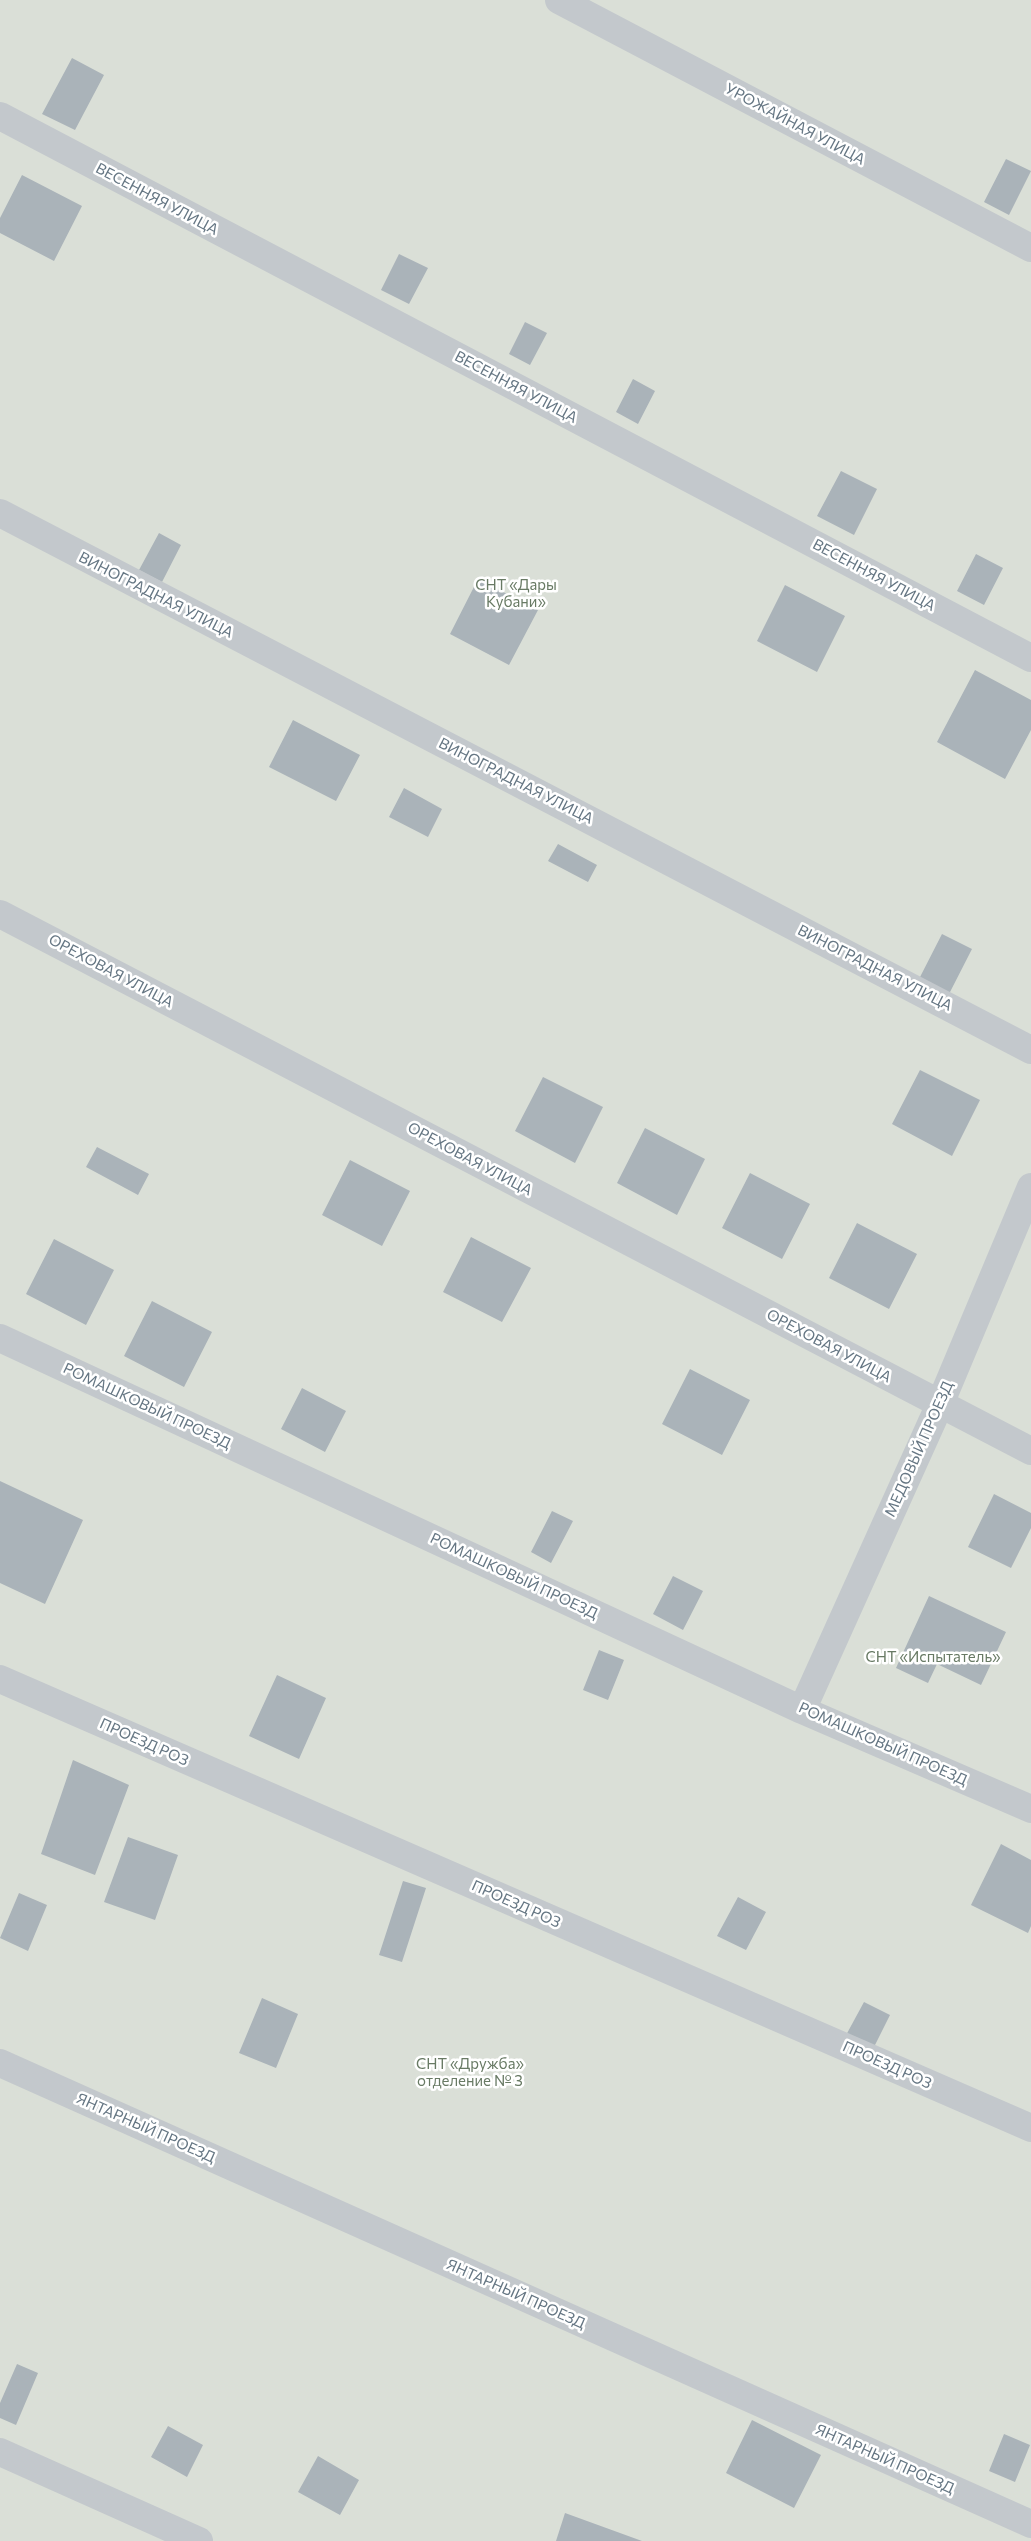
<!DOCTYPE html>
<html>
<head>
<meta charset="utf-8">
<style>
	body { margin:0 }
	canvas { display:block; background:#fafaf8 }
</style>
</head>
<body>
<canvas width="1031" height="2541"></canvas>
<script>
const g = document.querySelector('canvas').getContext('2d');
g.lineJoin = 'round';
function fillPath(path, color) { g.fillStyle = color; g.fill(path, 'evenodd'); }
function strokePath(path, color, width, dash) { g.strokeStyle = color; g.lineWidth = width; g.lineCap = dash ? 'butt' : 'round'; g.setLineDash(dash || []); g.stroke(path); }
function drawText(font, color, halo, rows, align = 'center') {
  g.font = font + ' Commissioner,sans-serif'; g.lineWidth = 5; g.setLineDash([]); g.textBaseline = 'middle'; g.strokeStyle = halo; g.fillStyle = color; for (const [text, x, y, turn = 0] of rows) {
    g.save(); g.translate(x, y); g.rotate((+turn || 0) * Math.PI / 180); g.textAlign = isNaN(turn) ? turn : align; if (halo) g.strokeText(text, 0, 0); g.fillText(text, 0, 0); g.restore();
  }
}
const green = new Path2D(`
	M0 0H1031V2541H0Z`);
const building = new Path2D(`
	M72 58 104 75 75 130 42 114Z
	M1006 159 1031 171 1009 215 984 202Z
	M22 175 82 206 54 261 0 233V218Z
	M399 254 428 268 409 304 381 290Z
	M525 322 547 333 530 365 509 354Z
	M633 379 655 391 638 424 616 412Z
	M841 471 877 489 854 535 817 516Z
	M159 533 181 545 162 582 139 570Z
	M976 554 1003 568 984 605 957 591Z
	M478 579 538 610 509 665 450 634Z
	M785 585 845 616 817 672 757 641Z
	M975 670 1031 700V730L1005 779 937 742Z
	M293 720 360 755 336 801 269 767Z
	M404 788 442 809 428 837 389 817Z
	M558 844 597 865 588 882 548 861Z
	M942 934 972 949 949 994 919 979Z
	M920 1070 980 1100 952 1156 892 1124Z
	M543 1077 603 1107 575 1163 515 1131Z
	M645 1128 705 1159 677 1215 617 1183Z
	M97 1147 149 1174 138 1195 86 1167Z
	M350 1160 410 1191 382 1246 322 1215Z
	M750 1173 810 1204 782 1259 722 1228Z
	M857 1223 917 1254 889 1309 829 1278Z
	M471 1237 531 1268 502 1322 443 1292Z
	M54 1239 114 1270 86 1325 26 1294Z
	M152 1301 212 1332 184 1387 124 1356Z
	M690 1369 750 1400 722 1455 662 1424Z
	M302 1388 346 1411 325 1452 281 1429Z
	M0 1481 83 1520 45 1604 0 1583Z
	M994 1494 1031 1513V1528L1011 1568 968 1547Z
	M552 1511 573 1521 551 1563 531 1552Z
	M673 1576 703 1591 683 1630 653 1614Z
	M929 1596 1006 1632 981 1685 937 1664 928 1683 896 1668Z
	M599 1650 624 1660 608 1700 583 1690Z
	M277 1675 326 1698 299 1759 249 1736Z
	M73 1760 129 1785 95 1875 41 1854Z
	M128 1837 178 1855 155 1920 104 1902Z
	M1001 1844 1031 1860V1926L1028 1933 971 1905Z
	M403 1881 426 1888 402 1962 379 1955Z
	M19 1893 47 1905 28 1951 0 1938Z
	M738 1897 766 1912 746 1950 717 1936Z
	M262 1998 298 2014 276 2068 239 2053Z
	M864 2002 890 2015 872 2051 845 2037Z
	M17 2364 38 2373 16 2425 0 2418V2403Z
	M752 2420 821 2455 794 2508 726 2473Z
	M168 2426 203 2445 187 2477 151 2457Z
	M1004 2434 1030 2445 1015 2482 989 2471Z
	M318 2456 359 2480 340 2515 298 2492Z
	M565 2513 642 2541H556Z`);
const minor = new Path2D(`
	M559 0 1031 248
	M0 116 1031 658
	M0 513 1031 1050
	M0 914 1031 1451
	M0 1338 802 1710 1031 1809
	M0 1679 1031 2128
	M802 1710 940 1404 1031 1187
	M0 2063 1031 2524
	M0 2452 199 2541`);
const streetNames = [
	["УРОЖАЙНАЯ УЛИЦА",795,124,28],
	["ВЕСЕННЯЯ УЛИЦА",157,199,28],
	["ВЕСЕННЯЯ УЛИЦА",516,387,28],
	["ВЕСЕННЯЯ УЛИЦА",874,575,28],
	["ВИНОГРАДНАЯ УЛИЦА",156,595,27],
	["ВИНОГРАДНАЯ УЛИЦА",516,781,27],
	["ВИНОГРАДНАЯ УЛИЦА",875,968,27],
	["ОРЕХОВАЯ УЛИЦА",111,971,28],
	["ОРЕХОВАЯ УЛИЦА",470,1159,28],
	["ОРЕХОВАЯ УЛИЦА",829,1346,28],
	["РОМАШКОВЫЙ ПРОЕЗД",147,1406,25],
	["МЕДОВЫЙ ПРОЕЗД",919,1449,-66],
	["РОМАШКОВЫЙ ПРОЕЗД",514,1576,25],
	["ПРОЕЗД РОЗ",144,1742,24],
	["РОМАШКОВЫЙ ПРОЕЗД",883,1744,24],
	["ПРОЕЗД РОЗ",516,1904,24],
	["ПРОЕЗД РОЗ",887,2065,24],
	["ЯНТАРНЫЙ ПРОЕЗД",146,2128,24],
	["ЯНТАРНЫЙ ПРОЕЗД",516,2294,24],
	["ЯНТАРНЫЙ ПРОЕЗД",885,2459,24]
];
const parkNames = [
	["СНТ «Дары",516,585],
	["Кубани»",516,602],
	["СНТ «Испытатель»",933,1657],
	["СНТ «Дружба»",470,2064],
	["отделение № 3",470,2081]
];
fillPath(green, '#dadfd7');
fillPath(building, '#aab3b9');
strokePath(minor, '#c3c8cc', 28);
drawText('15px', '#657683', '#fff', streetNames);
drawText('15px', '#687a64', '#fff', parkNames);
</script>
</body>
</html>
